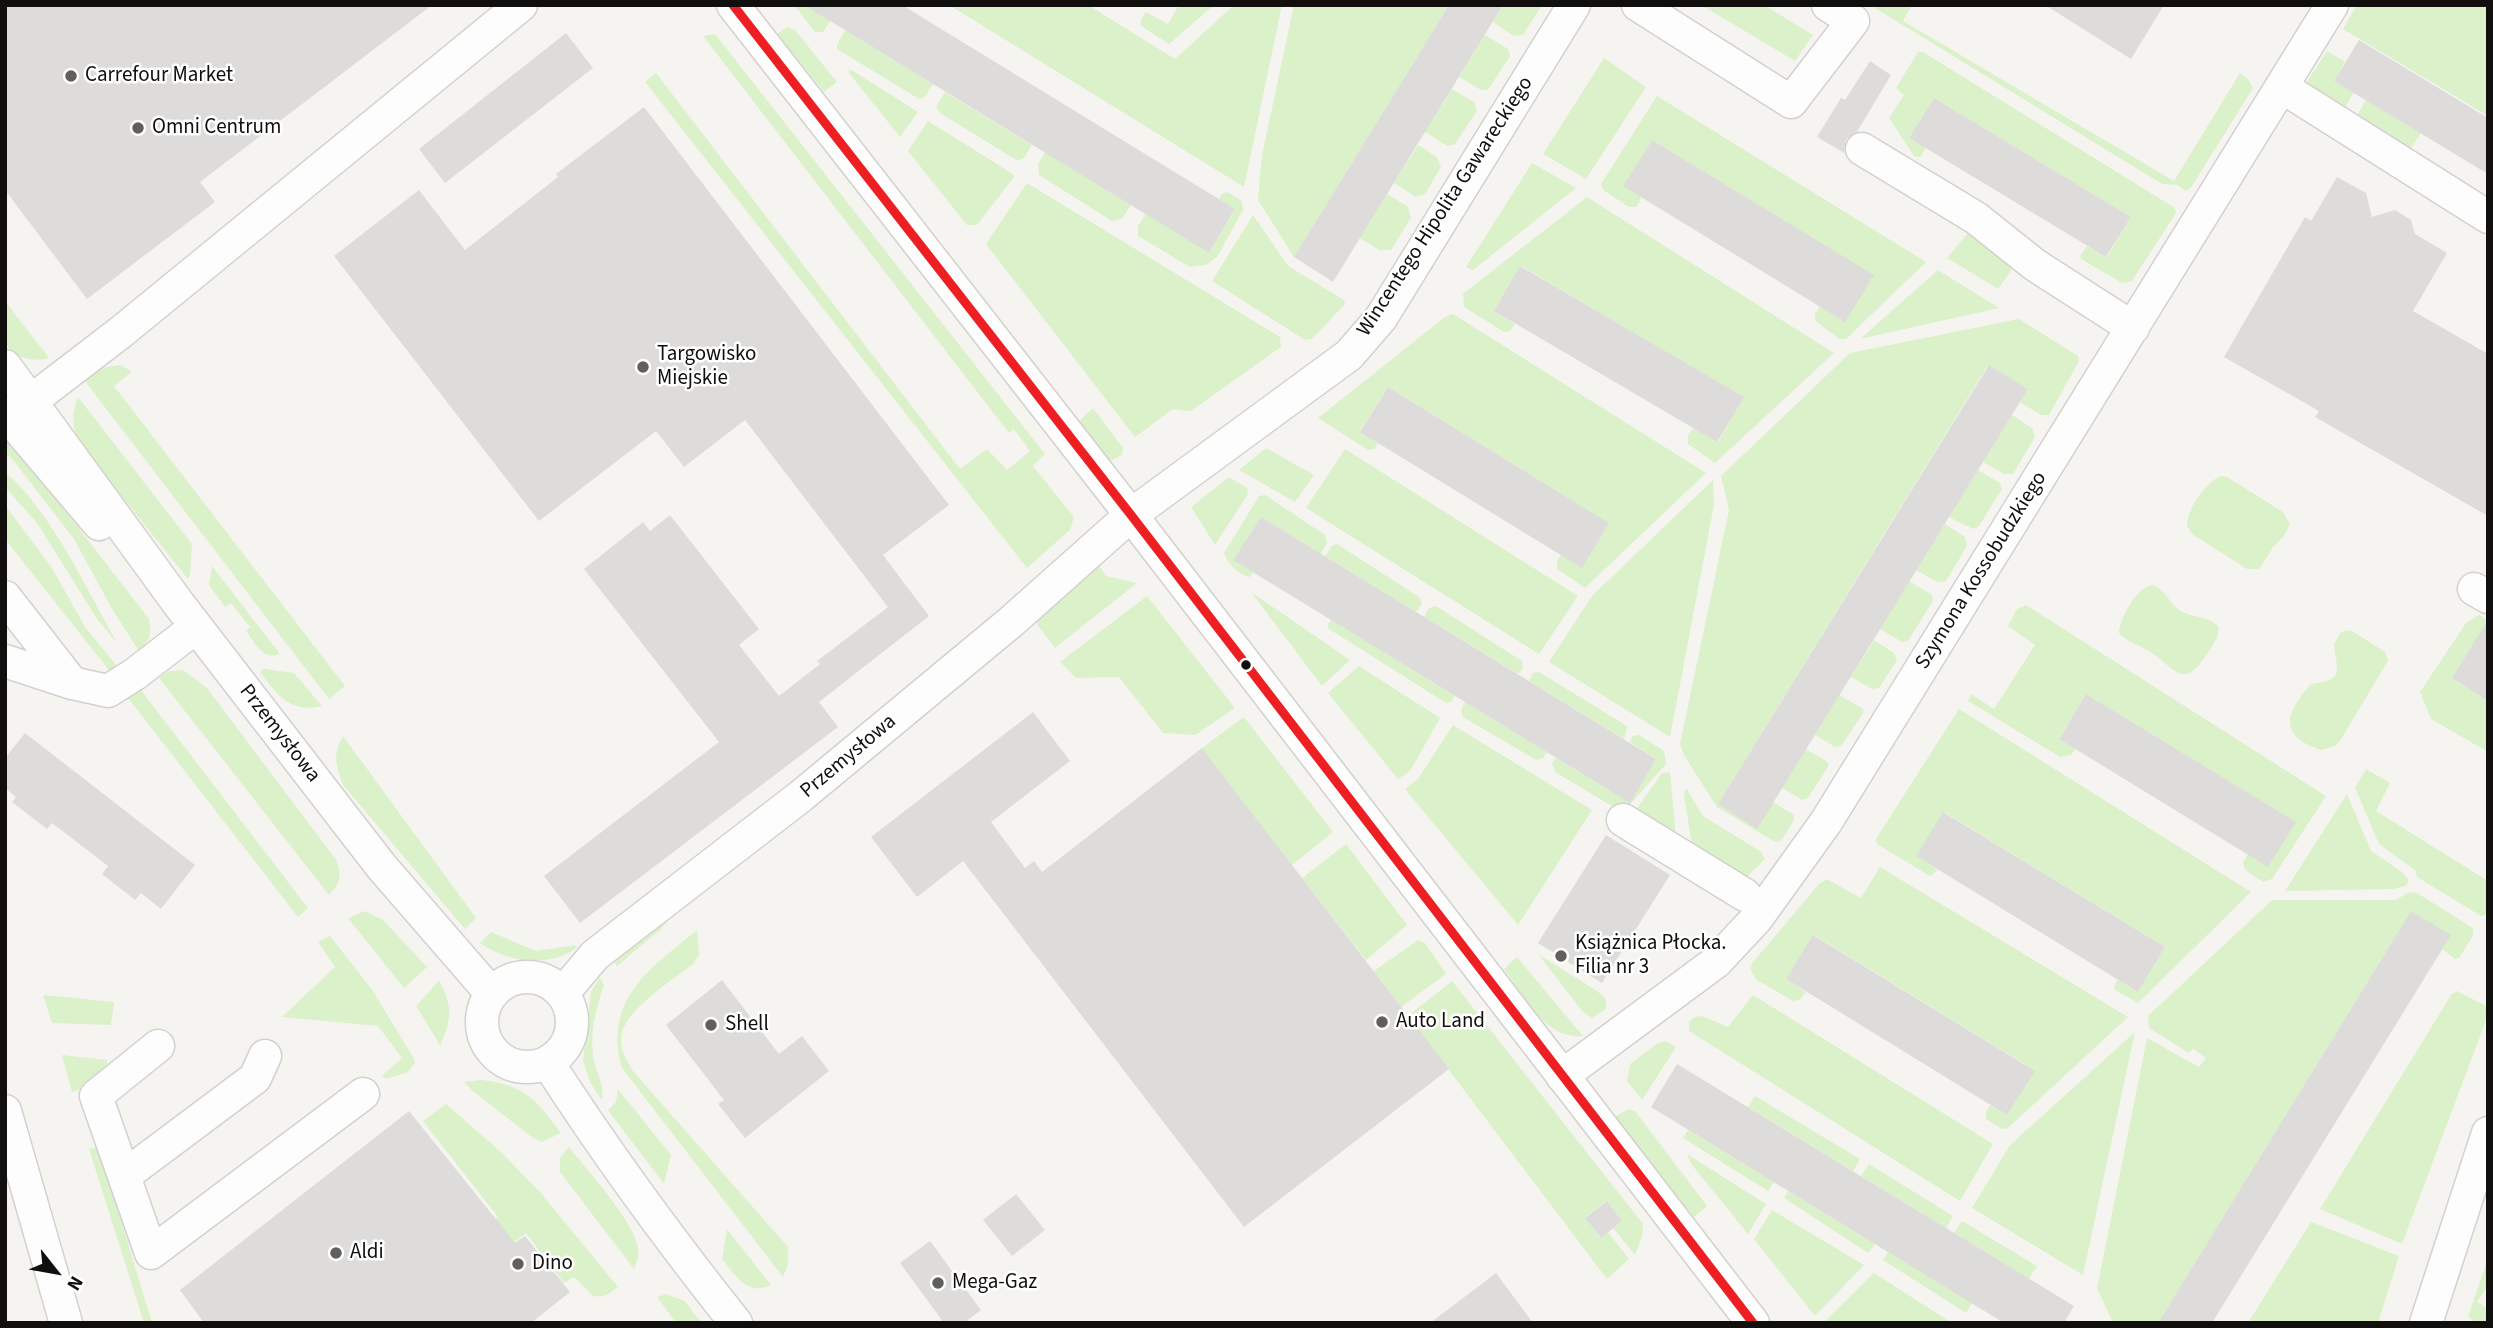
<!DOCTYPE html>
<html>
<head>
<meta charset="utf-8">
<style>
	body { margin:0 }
	#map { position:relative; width:2493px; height:1328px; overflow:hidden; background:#f6f4f1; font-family:"Source Sans 3",sans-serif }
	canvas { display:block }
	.frame { position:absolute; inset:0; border:7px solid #100f0d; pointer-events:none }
	.north { position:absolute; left:21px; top:1237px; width:70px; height:70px; -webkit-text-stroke:5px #fff; paint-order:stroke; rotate:121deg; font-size:19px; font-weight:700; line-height:28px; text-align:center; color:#100f0d }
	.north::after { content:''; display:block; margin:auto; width:24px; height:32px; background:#100f0d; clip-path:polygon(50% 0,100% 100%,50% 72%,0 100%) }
</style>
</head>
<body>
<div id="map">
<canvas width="2493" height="1328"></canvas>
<div class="frame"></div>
<div class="north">N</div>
</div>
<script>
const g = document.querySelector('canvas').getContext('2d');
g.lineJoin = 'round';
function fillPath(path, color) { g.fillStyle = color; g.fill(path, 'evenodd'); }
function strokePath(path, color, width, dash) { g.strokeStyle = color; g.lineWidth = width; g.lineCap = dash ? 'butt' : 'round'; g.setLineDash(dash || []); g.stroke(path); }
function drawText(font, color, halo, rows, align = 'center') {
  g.font = font + ' "Source Sans 3",sans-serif'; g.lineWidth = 5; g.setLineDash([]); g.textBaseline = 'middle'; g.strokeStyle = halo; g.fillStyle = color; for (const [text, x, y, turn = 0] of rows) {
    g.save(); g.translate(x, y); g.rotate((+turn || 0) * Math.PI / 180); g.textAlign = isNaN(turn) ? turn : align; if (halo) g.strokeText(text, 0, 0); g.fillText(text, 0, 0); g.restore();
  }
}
const green = new Path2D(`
	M794 5H816L830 21 823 32H815Z
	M949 5H1088L1175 59 1234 5H1282L1244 187Z
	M1179 5H1214L1169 44 1141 26V19L1146 12 1168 24Z
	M1294 5H1449L1294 257 1258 200 1262 155Z
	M1503 5H1542L1523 35 1514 36 1493 22Z
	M1701 5H1764L1813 35 1795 61Z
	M1870 5H1912L1903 21 2174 181 2240 73 2248 79 2253 88 2192 186 2186 191 2177 185 2162 184Z
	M2357 5H2488V116L2343 29Z
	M787 27 795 30 837 82 824 92 777 34Z
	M845 30 933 84 925 97 919 99 837 49V45Z
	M715 34 1045 454 1033 466 1074 517 1070 530 1027 568 645 82 656 73 960 469 987 449 1007 470 1030 451 1014 429 1009 433 703 36Z
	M1485 35 1508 49 1510 56 1488 90H1481L1459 77Z
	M2327 51 2345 62 2334 81 2354 92 2343 111 2304 86Z
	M1918 52H1923L2175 208 2176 213 2132 281 2122 283 2081 259 2080 256 2087 246 2107 257 2131 217 1934 98 1909 138 1926 148 1920 157 1914 156 1889 118 1904 95 1896 88Z
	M1604 58 1646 87 1586 179 1543 154Z
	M850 69 918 112 900 137 849 73Z
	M1452 89 1474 102 1477 111 1455 144 1447 146 1425 132Z
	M945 92 1032 145 1024 158 1018 161 940 113 936 107Z
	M1657 96 1926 262 1846 339H1840L1815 321V314L1820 306 1873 275 1652 140 1624 186 1642 197 1636 207H1629L1603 190 1601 184Z
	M2366 100 2421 133 2409 151 2355 119Z
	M928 121 1013 174 1014 177 977 225H967L908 151Z
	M1418 145 1437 157 1441 167 1425 194 1416 197 1394 183Z
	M1045 152 1131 205 1122 219 1112 221 1039 175 1038 164Z
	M1532 163 1576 188 1473 270 1466 267Z
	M1027 183 1280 337 1281 347 1191 411 1173 409 1135 437 986 244Z
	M1227 192 1242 201 1243 210 1217 257 1206 265 1190 267 1138 236V226L1146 214 1209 253 1235 210 1218 200 1222 194Z
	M1387 194 1408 207 1411 218 1391 250H1379L1360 238Z
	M1587 197 1834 353 1715 463 1688 444V436L1693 428 1718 442 1743 397 1521 266 1494 311 1515 324 1510 331 1504 332 1464 307 1463 294Z
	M1253 215 1288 266 1344 300 1345 304 1312 339 1305 340 1212 281Z
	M1969 232 2018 261 1998 289 1947 258Z
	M1938 270 1999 308 1860 339Z
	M5 301 49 358C36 363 10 358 5 341 2 330 5 313 5 301Z
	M1453 314 1706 473 1585 588 1557 569V561L1561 555 1582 567 1609 523 1388 387 1360 431 1378 443 1375 449 1368 450 1318 418 1445 317Z
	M2019 319 2078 356 2079 361 2049 415H2041L2020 402 2028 389 1988 365 1718 804 1757 828 1773 802 1794 815V820L1781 841 1775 842 1717 807 1685 757 1680 744 1729 510 1721 476 1850 353Z
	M121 365 132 372 114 386 345 686 329 699 84 380C95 370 106 366 121 365Z
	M78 397 192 544 190 575 188 579 80 444C72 427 71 415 78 397Z
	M1093 408 1123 448 1122 455 1113 460 1107 459 1078 422Z
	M2012 415 2033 429 2035 437 2013 474H2004L1983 462Z
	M5 433 149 619C152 635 150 640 139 651L112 609 74 539 13 460 5 453Z
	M1266 448 1314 475 1295 502 1239 470Z
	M1345 449 1578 596 1539 654 1306 508Z
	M1978 470 2000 483 2002 489 1979 526 1973 529 1949 517Z
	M5 472C49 508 89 593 117 643L97 619 37 523 5 487Z
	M2221 476 2227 477 2283 512 2290 524 2284 536 2274 546 2259 569H2247L2192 534 2187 526C2187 510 2206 481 2221 476Z
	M1229 477 1247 488 1248 494 1215 545 1191 507Z
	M1713 480 1714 505 1670 737 1549 662 1592 596Z
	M1265 495 1325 535 1327 543 1321 554 1261 517 1233 560 1253 572 1250 577C1240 576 1227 563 1224 553L1259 496Z
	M5 505 52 568 85 627 117 666 112 674 5 539Z
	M1945 524 1965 537 1967 546 1946 581 1937 582 1916 570Z
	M1337 544 1419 597 1422 604 1416 612 1325 556 1332 546Z
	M1099 565 1106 576 1137 583 1055 648 1036 623 1063 595Z
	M212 566 280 654C263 661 255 643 246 631L250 627 231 603 225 607 209 585Z
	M1909 581 1932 595 1933 601 1908 641 1902 642 1880 629Z
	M2152 585C2167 590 2169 604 2181 611 2194 619 2207 615 2218 626 2220 636 2214 643 2209 651 2181 694 2178 668 2147 650 2137 644 2127 642 2119 633 2120 618 2136 588 2152 585Z
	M1251 592 1350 660 1322 686Z
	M1147 596 1235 708 1195 735 1163 733 1119 677 1076 678 1060 662Z
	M2026 605 2326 796 2272 879 2263 882 2245 870 2243 862 2248 854 2295 822 2086 694 2059 738 2076 749 2071 755 2060 757 1968 701 1971 694 1994 709 2035 645 2008 626 2017 609Z
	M1436 606 1522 661 1523 668 1518 674 1424 617 1429 608Z
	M2479 615 2488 621 2452 678 2488 701V752L2431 719 2420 692 2466 623Z
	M1331 620 1455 696 1451 702 1446 703 1329 629 1327 626Z
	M2346 630 2352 631 2385 652 2388 661 2340 741 2335 746 2321 750C2278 736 2285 713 2311 684 2347 680 2336 670 2334 644L2340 633Z
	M1874 640 1894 653 1897 660 1879 688 1872 689 1851 677Z
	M1359 666 1440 718 1410 771 1398 779 1328 693Z
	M264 669 294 673 322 706C290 714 277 694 260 672Z
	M183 670 207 688 337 861C342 877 340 884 329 895L159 678 169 671Z
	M1539 672 1627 726 1624 739 1529 681 1533 673Z
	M137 685 308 908 298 917 125 694Z
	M1839 695 1862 708 1864 712 1841 746 1835 747 1815 735Z
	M1465 702 1547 752 1543 758 1536 760 1463 717 1461 710Z
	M1959 709 2251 892 2138 1003 2115 990 2114 986 2118 980 2138 992 2165 947 1944 812 1916 856 1938 870 1930 876 1877 844 1876 839Z
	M1244 717 1333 832 1292 865 1202 748Z
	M1453 725 1592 810 1518 925 1405 789 1418 779Z
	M1639 735 1664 751 1666 764 1626 809 1620 811 1555 772 1552 763 1556 758 1629 802 1656 759 1630 742 1633 736Z
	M343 736 476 918 465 929 343 785C336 765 332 754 343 736Z
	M1806 749 1826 761 1829 765 1808 798 1802 800 1782 788Z
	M2366 769 2390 783 2376 811 2488 881V914L2481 916 2417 877 2415 870 2379 844 2355 788Z
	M1670 772 1677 847 1630 818 1662 773Z
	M1686 788 1703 816 1760 851 1765 859 1745 879 1693 852 1684 795Z
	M2347 794 2371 851 2402 872 2409 880 2406 886 2393 889 2285 891Z
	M1346 844 1407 925 1366 960 1302 878Z
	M1880 867 2128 1017 2008 1128 2002 1129 1986 1119V1112L1990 1105 2007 1115 2034 1070 1814 935 1786 979 1806 992 1801 999 1793 1001 1757 980 1750 969 1753 962 1820 883 1827 879 1861 898Z
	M2409 892 2417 893 2473 928V936L2459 958 2455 959 2442 949 2450 935 2411 911 2158 1323H2113L2097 1288 2147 1038 2199 1067 2206 1058 2193 1049 2189 1053 2149 1028 2148 1016 2272 900H2396Z
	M365 911 383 920 427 967 404 988 348 918Z
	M671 917 661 929 617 966 613 960 658 923Z
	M697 930 699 955 693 964C672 981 623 1010 621 1038 620 1049 627 1060 632 1070L788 1247V1264L783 1277 622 1068C603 999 650 969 697 930Z
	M491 932 536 951 576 945 577 948C547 968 509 963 480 943Z
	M330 936 373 991 414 1059 415 1063 408 1072 386 1079 382 1076 402 1058 378 1026 282 1017 335 967 318 942Z
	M1418 940 1425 943 1446 974 1401 1007 1374 971Z
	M1538 954 1597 991 1606 999V1009L1592 1018 1583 1012Z
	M1517 957 1583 1036C1545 1040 1524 995 1504 969Z
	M600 977 604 985C596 1008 590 1031 593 1056 595 1071 605 1084 602 1100L591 1084 583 1061 591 992Z
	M439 981C453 1004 452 1022 440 1045L416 1006Z
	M1452 981 1643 1224 1642 1237 1635 1255 1613 1228 1622 1221 1607 1201 1585 1217 1600 1238 1608 1232 1629 1259 1607 1279 1408 1016Z
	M2457 991 2488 1007V1015L2402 1244 2320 1209 2451 995Z
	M43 995 114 1002 111 1025 52 1023Z
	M1753 995 1993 1144 1960 1201 1689 1031V1022L1695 1017 1702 1016 1728 1027Z
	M2135 1032 2083 1275 1972 1208 2010 1145Z
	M1666 1041 1676 1047 1642 1100 1627 1081 1630 1064 1658 1043Z
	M62 1055 107 1060V1070L79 1090 72 1092Z
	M481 1080C526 1085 535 1099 561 1133L542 1142 533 1138 474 1092 464 1082Z
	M618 1089 671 1155 664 1184 608 1110 616 1102Z
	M1755 1096 1860 1159 1853 1171 1748 1107Z
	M446 1104 500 1151 540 1192 618 1287C610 1293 604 1298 593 1296L574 1277 564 1283 526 1233 413 1323H366L498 1217 423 1121Z
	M1629 1109 1635 1111 1707 1206 1694 1217 1614 1117Z
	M1688 1130 1774 1182 1768 1191 1683 1138Z
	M99 1147 152 1323H144L89 1149Z
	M569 1147C587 1170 634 1221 638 1248 639 1257 637 1261 634 1269L560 1172V1158Z
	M1687 1154 1766 1204 1748 1234 1692 1165Z
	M1869 1164 1953 1216 1946 1228 1861 1176Z
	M1788 1191 1875 1244 1868 1253 1784 1198Z
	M1772 1210 1864 1265 1815 1316 1754 1239Z
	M1962 1221 2037 1266 2029 1279 1954 1233Z
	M2311 1222 2399 1256 2378 1323H2248Z
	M727 1229 771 1285C748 1297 735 1275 722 1259Z
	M1888 1252 1972 1303 1966 1313 1883 1260Z
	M2488 1258V1285L2477 1302 2488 1309V1323H2477L2468 1317Z
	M1874 1273 1952 1323H1823Z
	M666 1294 685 1301 701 1323H676L657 1297Z`);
const building = new Path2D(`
	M5 5H432L200 182 215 202 87 299 5 190Z
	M804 5H902L1235 209 1209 253Z
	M1449 5H1503L1333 282 1294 257Z
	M2045 5H2164L2131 59Z
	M566 33 593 68 445 183 419 149Z
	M2359 40 2488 118V174L2334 81Z
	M1870 61 1891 75 1857 132 1846 140 1844 153 1817 137 1841 98 1845 100Z
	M1934 98 2131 217 2106 257 1909 138Z
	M644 107 949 505 883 555 929 616 819 702 838 727 580 923 544 876 719 742 584 569 643 522 650 531 670 515 759 629 739 645 779 696 820 664 817 661 888 607 745 420 684 467 656 431 539 521 334 256 419 190 465 250 558 177 556 174Z
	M1652 140 1874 275 1845 322 1623 186Z
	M2337 177 2366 193 2372 217 2395 210 2411 220 2415 234 2447 253 2413 311 2488 354V516L2315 417 2319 411 2224 357 2305 217 2311 221Z
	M1520 266 1744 397 1717 442 1494 311Z
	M1989 365 2028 389 1757 829 1718 804Z
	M1388 387 1609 523 1582 568 1360 432Z
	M1261 517 1656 759 1630 803 1233 560Z
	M2488 620V701L2452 678Z
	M2086 694 2296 822 2268 867 2059 739Z
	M1033 712 1070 761 991 822 1025 868 1034 861 1042 872 1202 748 1449 1069 1244 1227 963 861 917 897 871 837Z
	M25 733 195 865 161 909 141 893 135 900 102 874 108 866 52 823 47 829 12 802 16 797 5 788V758Z
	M1943 812 2165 947 2138 992 1916 856Z
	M1606 835 1670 875 1602 983 1538 943Z
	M2411 911 2451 935 2212 1323H2158Z
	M1813 935 2035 1071 2007 1115 1786 979Z
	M722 980 779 1054 802 1036 829 1071 745 1138 718 1104 724 1100 666 1025Z
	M1677 1064 2074 1306 2064 1323H2004L1651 1107Z
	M409 1111 515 1243 525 1236 570 1292 531 1323H204L180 1290Z
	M1016 1194 1045 1230 1012 1256 983 1220Z
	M1607 1201 1622 1221 1601 1238 1585 1218Z
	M930 1241 981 1310 964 1323H944L900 1263Z
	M1496 1273 1533 1323H1430Z`);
const minor = new Path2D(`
	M733 5 1131 515 1753 1323
	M1638 5 1791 102 1853 21 1828 5
	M2282 87 2488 217
	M1862 149 1976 218 2035 265 2133 328
	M5 366 178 603 381 866 491 993
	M31 401 121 332 521 5
	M5 413 99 524
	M2474 589 2488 597
	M5 597 72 683 108 691 135 674 196 627
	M5 661 72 683
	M1623 820 1745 895
	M482 1022a45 45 0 1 1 90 0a45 45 0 1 1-90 0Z
	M563 993 595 955 801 796 1012 621 1131 515 1349 355 1381 318 1574 5
	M158 1046 96 1096 151 1253 363 1094
	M548 1063C606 1153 669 1239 736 1323
	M1562 1076 1716 962 1757 918 1826 822 2332 5
	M5 1111 66 1323
	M124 1176 255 1078 265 1056
	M2426 1323 2488 1133`);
const bus1 = new Path2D(`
	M733 5 1131 515 1753 1323`);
const markers = [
	[71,76,7,"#605f5d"],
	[138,128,7,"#605f5d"],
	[643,367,7,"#605f5d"],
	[1246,665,6,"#100f0d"],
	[1561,956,7,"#605f5d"],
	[1382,1022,7,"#605f5d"],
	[711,1025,7,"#605f5d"],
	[336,1253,7,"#605f5d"],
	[518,1264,7,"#605f5d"],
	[938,1283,7,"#605f5d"]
];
const poiNames = [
	["Carrefour Market",85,76],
	["Omni Centrum",152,128],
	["Targowisko",657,355],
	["Miejskie",657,379],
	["Książnica Płocka.",1575,944],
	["Filia nr 3",1575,968],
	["Auto Land",1396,1022],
	["Shell",725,1025],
	["Aldi",350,1253],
	["Dino",532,1264],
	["Mega-Gaz",952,1283]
];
const streetNames = [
	["Wincentego Hipolita Gawareckiego",1446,207,-57],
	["Szymona Kossobudzkiego",1982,571,-58],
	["Przemysłowa",279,734,52],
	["Przemysłowa",849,757,-40]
];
fillPath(green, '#dbf1c9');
fillPath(building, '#dedcda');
strokePath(minor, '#d2d1ce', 35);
strokePath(minor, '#fefdfd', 32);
strokePath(bus1, '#ee1f23', 9);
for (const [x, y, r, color] of markers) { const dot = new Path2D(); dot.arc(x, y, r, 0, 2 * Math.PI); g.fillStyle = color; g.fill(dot); strokePath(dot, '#fff', 2.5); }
drawText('21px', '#100f0d', '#fff', poiNames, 'left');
drawText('21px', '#100f0d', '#fff', streetNames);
</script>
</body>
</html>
